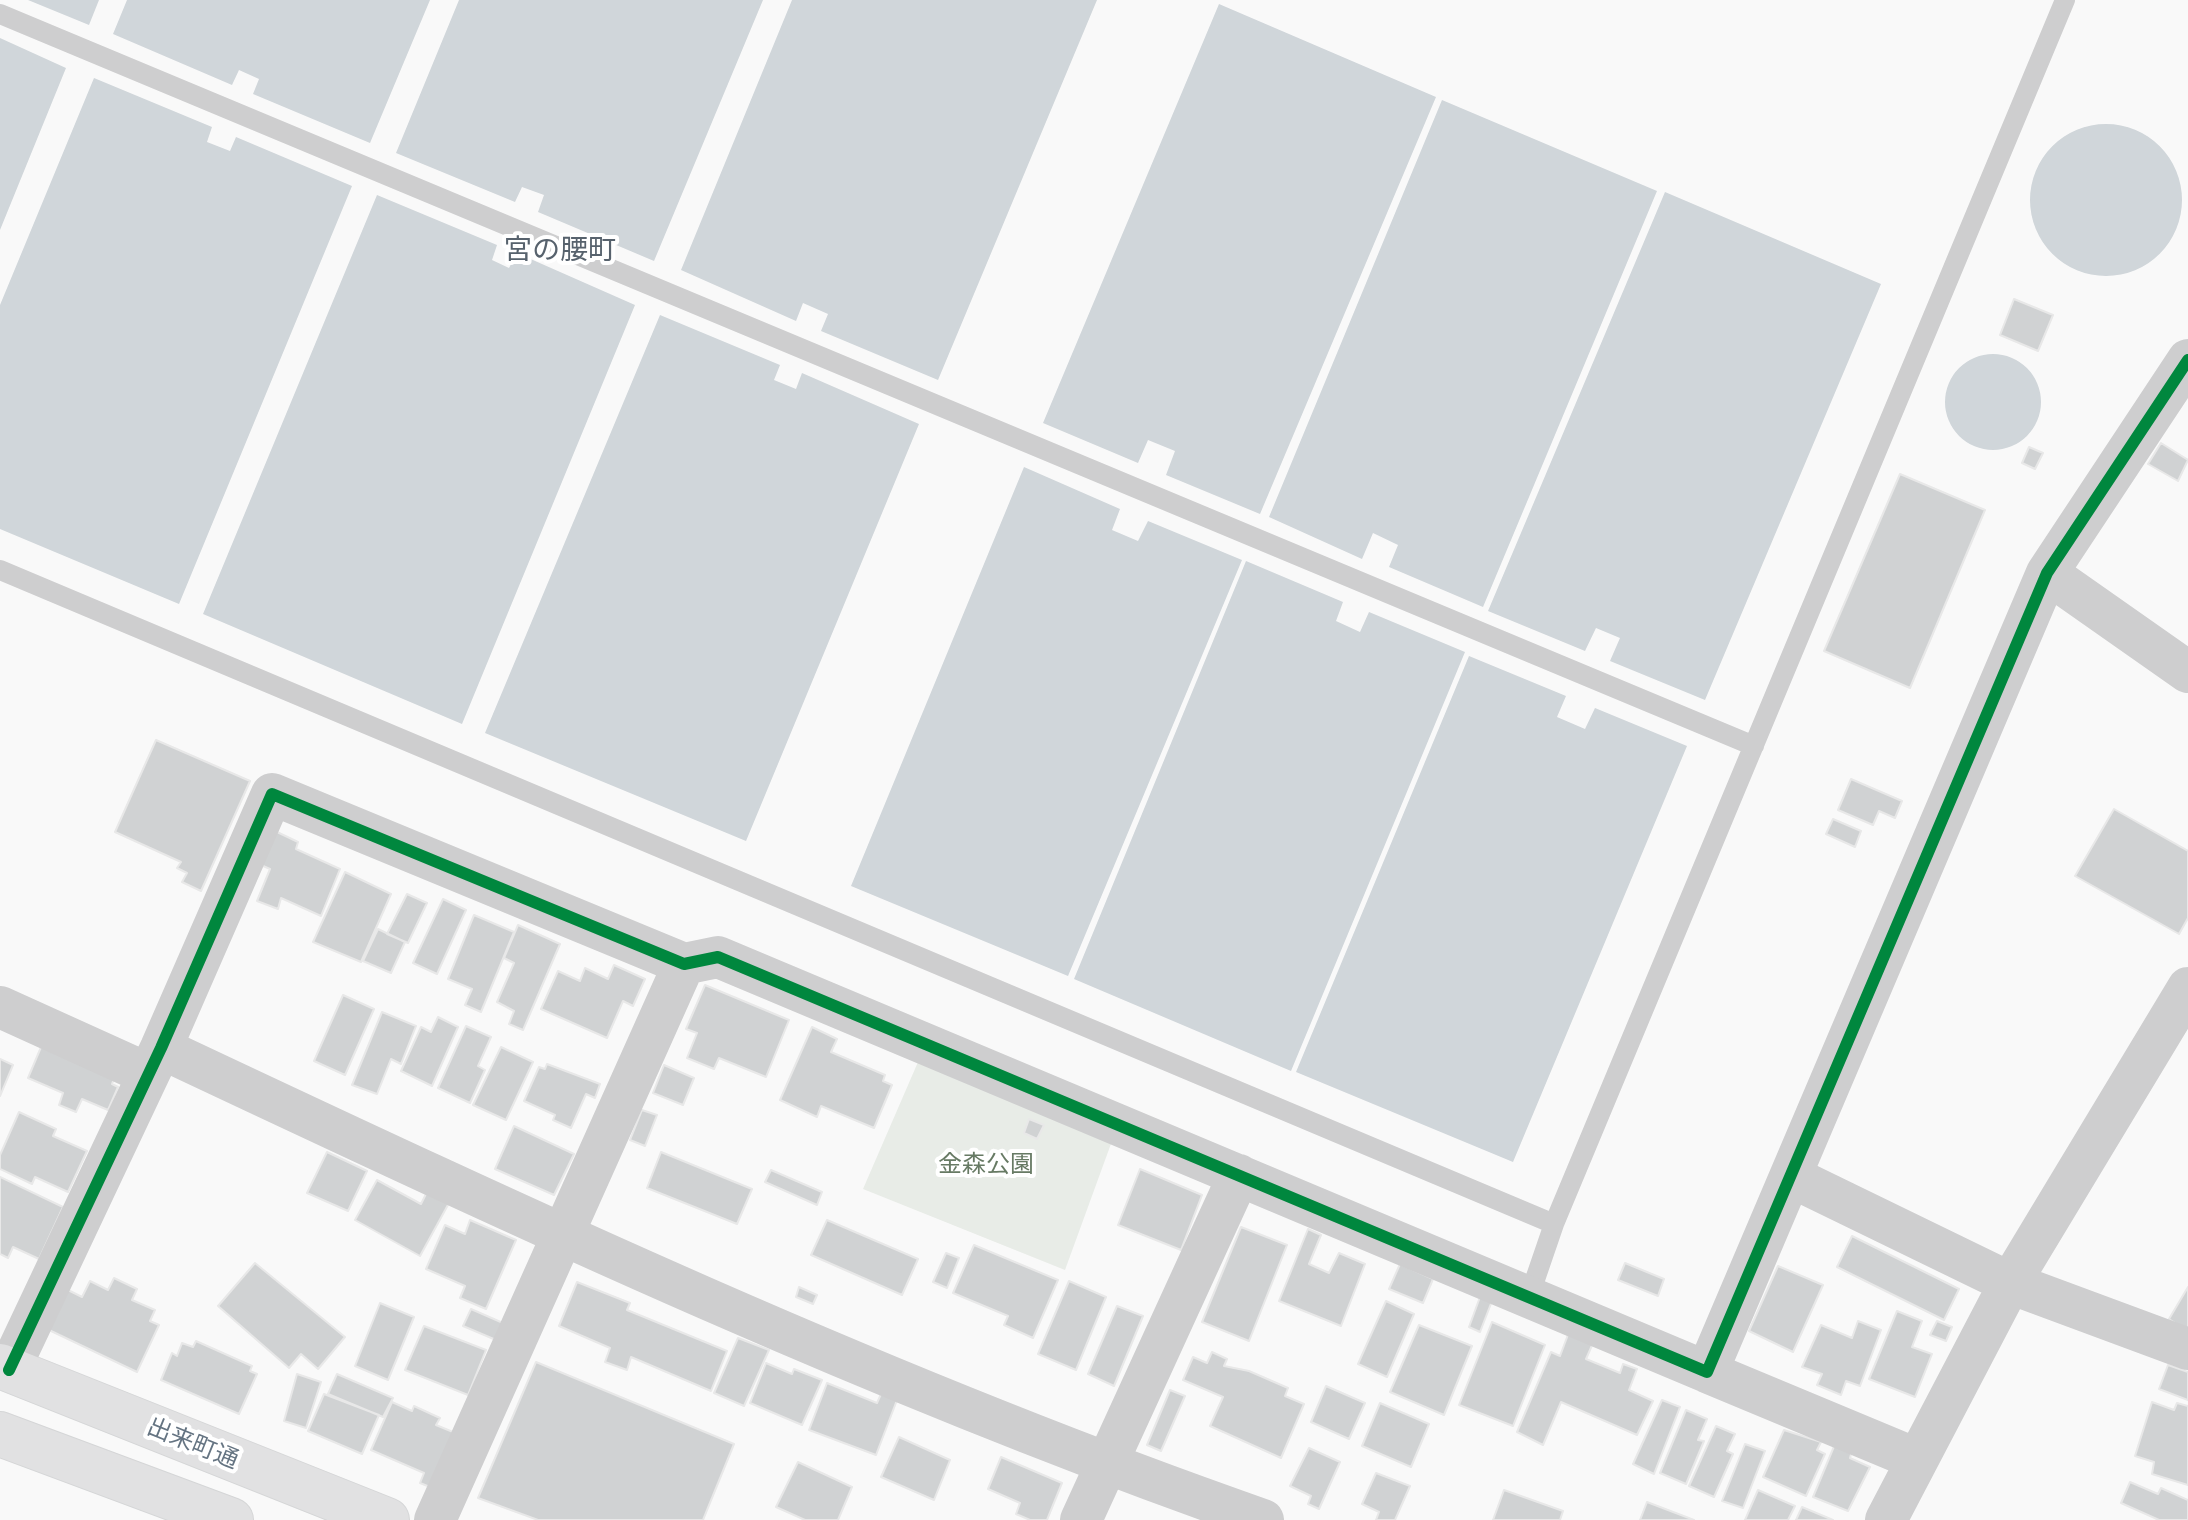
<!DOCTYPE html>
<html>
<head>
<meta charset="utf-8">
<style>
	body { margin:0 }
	canvas { display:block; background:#f9f9f9 }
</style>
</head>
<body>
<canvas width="2188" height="1520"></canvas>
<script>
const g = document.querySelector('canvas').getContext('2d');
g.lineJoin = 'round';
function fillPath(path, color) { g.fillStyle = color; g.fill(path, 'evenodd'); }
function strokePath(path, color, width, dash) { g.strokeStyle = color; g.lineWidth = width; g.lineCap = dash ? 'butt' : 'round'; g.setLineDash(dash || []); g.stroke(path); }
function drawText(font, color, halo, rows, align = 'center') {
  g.font = font + ' Barlow,"Noto Sans JP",sans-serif'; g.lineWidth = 8; g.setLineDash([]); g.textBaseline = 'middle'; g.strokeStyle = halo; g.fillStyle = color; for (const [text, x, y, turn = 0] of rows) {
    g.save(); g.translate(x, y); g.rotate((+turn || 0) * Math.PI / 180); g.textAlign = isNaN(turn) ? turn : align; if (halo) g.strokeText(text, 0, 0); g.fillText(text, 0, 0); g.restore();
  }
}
const green = new Path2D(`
	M918 1062 1112 1141 1065 1270 863 1189Z`);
const water = new Path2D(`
	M28 0H99L89 25Z
	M127 0H430L370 143 253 94 259 79 239 70 232 85 113 34Z
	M459 0H763L654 261 538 212 544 195 522 187 515 202 396 153Z
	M792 0H1097L938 380 821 331 828 314 803 303 796 321 681 270Z
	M1219 4 1436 97 1260 514 1166 475 1175 451 1148 440 1138 463 1043 423Z
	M0 38 66 68 0 230Z
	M94 78 212 127 207 142 230 151 236 137 352 186 179 604 0 529V305Z
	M1442 100 1657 191 1483 607 1389 567 1398 545 1373 533 1362 559 1269 517Z
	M2030 200a76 76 0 1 1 152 0a76 76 0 1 1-152 0Z
	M1665 192 1881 284 1705 700 1610 661 1620 638 1596 628 1585 651 1488 611Z
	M377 195 497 245 492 260 509 268 517 253 635 305 462 724 203 614Z
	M660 315 780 365 774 380 796 389 802 373 919 424 746 841 485 733Z
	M1945 402a48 48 0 1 1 96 0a48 48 0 1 1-96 0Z
	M1024 467 1120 509 1112 530 1138 541 1148 521 1242 560 1068 976 851 886Z
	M1246 561 1343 602 1336 621 1360 632 1369 612 1465 652 1291 1071 1074 979Z
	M1469 656 1566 696 1557 717 1585 729 1595 708 1687 746 1513 1162 1296 1072Z`);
const building = new Path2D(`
	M2014 299 2053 315 2038 351 2000 335Z
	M2161 443 2188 460 2178 481 2148 464Z
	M2029 447 2043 453 2035 469 2022 463Z
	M1900 474 1985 510 1910 688 1824 651Z
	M156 740 250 781 201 891 182 882 187 873 177 868 181 862 115 832Z
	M1851 779 1902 801 1895 818 1879 811 1873 825 1838 810Z
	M2114 809 2188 851V918L2179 934 2075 876Z
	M1833 819 1861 831 1855 847 1826 834Z
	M275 831 298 842 296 849 340 869 321 916 281 898 278 909 257 901 270 869 261 865Z
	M345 872 391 894 361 962 313 942Z
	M407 894 427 903 408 943 387 934Z
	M443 899 466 910 437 974 413 963Z
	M474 915 514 932 481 1012 465 1005 472 989 448 979Z
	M518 925 560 944 523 1030 509 1024 514 1011 497 1002 514 963 504 958Z
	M378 929 405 942 391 973 363 961Z
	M614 965 645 979 633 1006 623 1001 607 1038 541 1009 558 971 580 981 585 968 608 979Z
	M705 985 789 1020 766 1077 719 1058 714 1069 687 1058 697 1033 686 1029Z
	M343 995 374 1009 345 1075 314 1061Z
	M382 1012 416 1026 401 1064 391 1059 377 1094 352 1085Z
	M438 1017 458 1027 432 1086 401 1071 421 1027 431 1032Z
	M466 1026 491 1037 478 1066 485 1070 470 1103 438 1088Z
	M812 1027 837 1039 831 1052 885 1075 883 1081 892 1085 874 1128 821 1106 817 1117 780 1100Z
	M44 1040 116 1073 112 1084 118 1087 108 1110 82 1099 76 1112 59 1105 63 1093 28 1078Z
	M501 1047 533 1062 506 1120 473 1105Z
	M0 1059 13 1065 0 1096Z
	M547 1064 600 1084 595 1098 586 1094 571 1128 553 1120 555 1115 524 1101 539 1067 545 1069Z
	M664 1065 694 1078 683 1105 653 1093Z
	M642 1110 657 1115 645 1146 630 1140Z
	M19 1112 56 1129 53 1136 87 1151 68 1192 35 1177 32 1184 0 1169V1155Z
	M1029 1119 1044 1125 1037 1139 1024 1133Z
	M514 1126 574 1154 554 1195 495 1169Z
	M327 1152 367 1171 348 1211 307 1193Z
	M661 1152 752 1189 737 1224 647 1188Z
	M1140 1169 1202 1195 1181 1250 1118 1225Z
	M771 1170 822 1192 817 1205 765 1182Z
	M0 1177 63 1207 39 1259 13 1247 8 1258 0 1254Z
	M377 1180 421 1204 427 1192 449 1203 420 1256 355 1220Z
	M470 1220 516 1240 486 1309 460 1298 465 1286 426 1269 445 1225 465 1234Z
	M827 1220 918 1259 902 1295 811 1255Z
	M1241 1227 1287 1245 1249 1341 1202 1322Z
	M1308 1229 1321 1235 1309 1264 1329 1273 1339 1253 1365 1264 1341 1326 1279 1301Z
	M1852 1236 1959 1289 1944 1320 1837 1267Z
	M974 1245 1058 1280 1033 1338 1004 1325 1008 1316 953 1293Z
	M946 1253 959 1258 947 1288 933 1282Z
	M255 1263 345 1337 318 1369 301 1354 289 1368 218 1306Z
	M1625 1263 1664 1279 1658 1296 1618 1280Z
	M1400 1264 1433 1279 1423 1303 1389 1289Z
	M1778 1266 1823 1285 1793 1352 1749 1331Z
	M114 1278 137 1289 132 1300 155 1310 150 1321 159 1325 137 1372 49 1330 68 1290 82 1297 90 1281 108 1290Z
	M1069 1281 1106 1297 1076 1370 1038 1354Z
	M577 1282 630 1303 627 1310 727 1351 711 1391 631 1357 627 1370 605 1362 610 1348 559 1326Z
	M799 1287 817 1295 813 1304 796 1297Z
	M2188 1287V1332L2169 1319Z
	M1480 1297 1492 1301 1480 1332 1469 1327Z
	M1386 1301 1414 1314 1387 1377 1358 1364Z
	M380 1303 414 1317 388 1380 355 1366Z
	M1117 1306 1143 1316 1114 1386 1088 1374Z
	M471 1309 503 1323 496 1340 463 1326Z
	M1897 1311 1922 1321 1912 1347 1932 1354 1915 1397 1869 1379Z
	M1858 1321 1881 1330 1860 1386 1846 1381 1841 1395 1817 1385 1822 1374 1802 1367 1821 1325 1852 1338Z
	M1937 1321 1952 1327 1946 1341 1930 1335Z
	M1492 1322 1545 1345 1513 1426 1459 1405Z
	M1419 1325 1472 1346 1444 1415 1390 1392Z
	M424 1326 486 1350 468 1395 405 1370Z
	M1569 1332 1593 1343 1586 1359 1620 1373 1623 1364 1637 1369 1629 1390 1653 1401 1637 1435 1561 1402 1543 1445 1517 1432 1551 1352 1560 1356Z
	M738 1338 769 1350 744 1406 714 1393Z
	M196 1341 252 1366 250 1371 257 1374 239 1414 161 1380 172 1353 177 1356 182 1343 193 1347Z
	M1212 1352 1227 1359 1224 1366 1249 1371 1288 1388 1285 1396 1304 1404 1281 1458 1210 1426 1223 1397 1183 1380 1193 1357 1207 1363Z
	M536 1362 734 1444 703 1520H538L478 1498Z
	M766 1363 792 1374 794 1369 822 1380 802 1425 750 1403Z
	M2168 1365 2188 1372V1400L2159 1389Z
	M297 1374 321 1382 306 1428 284 1421Z
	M337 1374 393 1398 383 1417 328 1394Z
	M827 1383 877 1403 881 1394 897 1400 876 1455 809 1430Z
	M1326 1386 1365 1403 1349 1439 1311 1422Z
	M1170 1390 1185 1396 1161 1451 1147 1445Z
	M324 1394 379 1415 362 1454 308 1431Z
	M1662 1400 1680 1407 1654 1474 1633 1464Z
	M392 1402 412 1411 414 1406 440 1418 436 1425 453 1432 435 1489 420 1483 424 1473 371 1450Z
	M2152 1402 2174 1410 2177 1403 2188 1406V1485L2152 1474 2154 1462 2135 1456Z
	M1380 1403 1429 1424 1411 1467 1362 1446Z
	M1686 1410 1707 1419 1698 1440 1704 1441 1686 1484 1660 1473Z
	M1716 1426 1735 1434 1727 1451 1733 1454 1714 1497 1689 1486Z
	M1784 1430 1821 1442 1817 1450 1825 1454 1806 1496 1763 1477Z
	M899 1437 950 1460 934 1500 881 1477Z
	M1745 1444 1765 1451 1743 1508 1722 1501Z
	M1835 1444 1852 1451 1850 1458 1870 1467 1848 1511 1813 1497Z
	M1309 1448 1340 1462 1319 1509 1308 1504 1311 1496 1290 1486Z
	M1001 1457 1062 1483 1047 1520H1030L1016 1514 1020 1503 988 1489Z
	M798 1462 852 1487 838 1520H805L776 1507Z
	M1376 1473 1410 1486 1395 1520H1376L1379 1512 1362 1504Z
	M2130 1482 2158 1494 2161 1488 2188 1500V1520H2159L2121 1503Z
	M1504 1490 1563 1511 1560 1520H1493Z
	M1758 1490 1795 1506 1788 1520H1745Z
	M1647 1502 1694 1520H1640Z
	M1802 1507 1833 1520H1796Z`);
const service = new Path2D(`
	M0 14 1754 746
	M0 570 1554 1224
	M1529 1297 1554 1224 2065 0`);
const minor = new Path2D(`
	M2047 573 2188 672
	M0 1007 148 1074
	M161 1048C522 1218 885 1388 1263 1520
	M1792 1177 2010 1283 2188 1349
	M9 1370 161 1048 272 794 684 964 718 957 1707 1372 2047 573 2188 360
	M1707 1372 1916 1459
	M435 1520 684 964
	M1081 1520 1239 1175
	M1886 1520 2010 1283 2188 988`);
const secondary = new Path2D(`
	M0 1366 387 1520
	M0 1434 231 1520`);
const cycleway = new Path2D(`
	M9 1370 161 1048 272 794 684 964 718 957 1707 1372 2047 573 2188 360`);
const parkNames = [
	["金森公園",986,1164]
];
const streetNames = [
	["出来町通",193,1443,22]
];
const quarterNames = [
	["宮の腰町",560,250]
];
fillPath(green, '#e8ece7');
fillPath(water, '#d0d6da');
fillPath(building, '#d0d2d3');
strokePath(building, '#e8e8e8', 2);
strokePath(secondary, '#d5d6d7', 46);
strokePath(service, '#cececf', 20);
strokePath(minor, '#cececf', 42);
strokePath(secondary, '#e1e1e2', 44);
strokePath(cycleway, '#00873e', 12);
drawText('24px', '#677a64', '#fff', parkNames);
drawText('24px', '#657482', '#fff', streetNames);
drawText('28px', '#57626d', '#fff', quarterNames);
</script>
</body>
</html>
